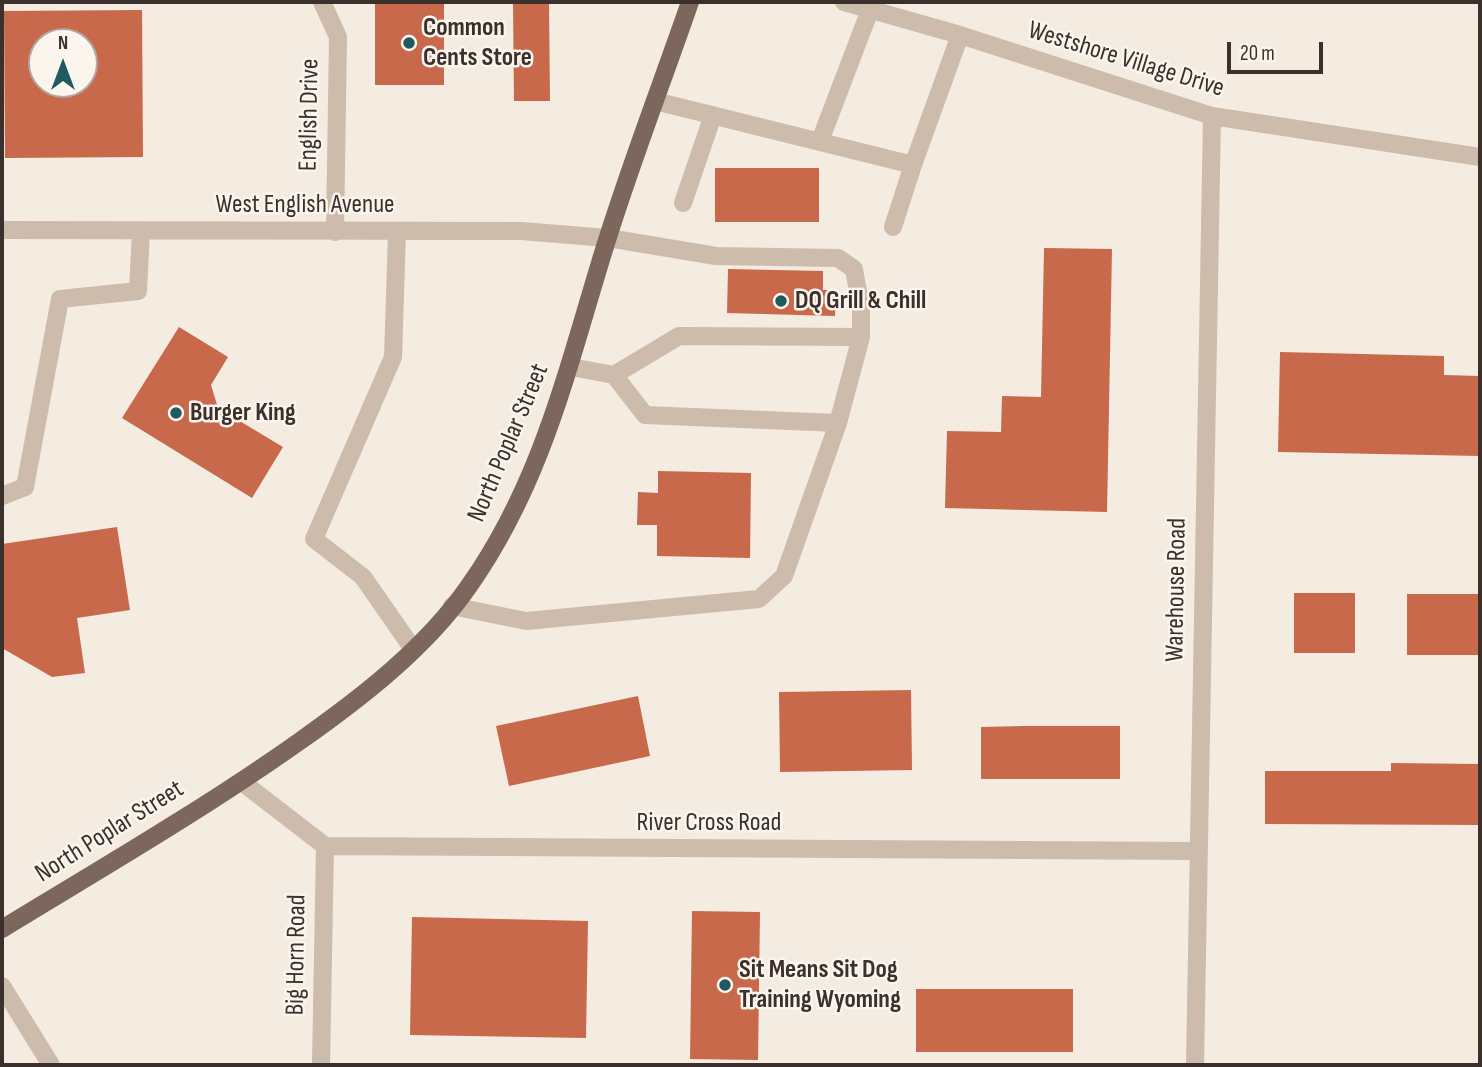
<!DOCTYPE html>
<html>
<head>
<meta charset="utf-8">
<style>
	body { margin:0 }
	#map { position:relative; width:1482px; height:1067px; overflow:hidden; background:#f4ebe1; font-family:"Sofia Sans Condensed",sans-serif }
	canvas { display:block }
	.frame { position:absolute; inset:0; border:4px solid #3b302b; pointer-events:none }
	.north { position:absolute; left:28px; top:28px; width:70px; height:70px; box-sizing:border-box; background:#fbf5ee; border:2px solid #aea6a0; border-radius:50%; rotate:0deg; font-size:19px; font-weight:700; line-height:28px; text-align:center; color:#3b302b }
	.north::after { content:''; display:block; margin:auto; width:24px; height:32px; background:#1f5a5e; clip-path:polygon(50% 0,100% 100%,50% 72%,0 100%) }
	.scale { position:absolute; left:1227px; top:42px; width:96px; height:32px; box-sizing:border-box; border:4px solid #3b302b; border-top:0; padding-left:9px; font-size:21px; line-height:24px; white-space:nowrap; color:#3b302b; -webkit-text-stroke:5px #fbf5ee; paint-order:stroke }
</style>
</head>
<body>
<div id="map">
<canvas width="1482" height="1067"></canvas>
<div class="frame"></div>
<div class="north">N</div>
<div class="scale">20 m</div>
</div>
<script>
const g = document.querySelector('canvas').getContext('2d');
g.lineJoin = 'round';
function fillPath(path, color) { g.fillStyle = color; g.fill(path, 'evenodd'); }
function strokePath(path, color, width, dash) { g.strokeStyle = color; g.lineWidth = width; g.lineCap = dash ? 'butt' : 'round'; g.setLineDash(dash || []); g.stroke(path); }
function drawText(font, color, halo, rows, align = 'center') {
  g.font = font + ' "Sofia Sans Condensed",sans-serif'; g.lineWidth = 5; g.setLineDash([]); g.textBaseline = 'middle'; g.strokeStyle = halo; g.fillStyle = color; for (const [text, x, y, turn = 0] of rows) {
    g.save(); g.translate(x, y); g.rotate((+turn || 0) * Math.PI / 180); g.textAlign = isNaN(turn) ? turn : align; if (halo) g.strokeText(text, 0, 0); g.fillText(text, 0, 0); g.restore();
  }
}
const building = new Path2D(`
	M375 2H444V85H375Z
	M513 2H549L550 101H514Z
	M142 10 143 157 5 158 4 11ZM42 42H84V84H42Z
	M715 168H819V222H715Z
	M1044 248 1112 249 1107 512 945 508 947 431 1001 432 1002 396 1041 397Z
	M728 269 823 271V290H836L835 316 727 313Z
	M179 327 228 357 211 385 218 408 283 447 252 498 122 418Z
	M1280 352 1444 356V375L1480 376V456L1278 452Z
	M658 471 751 473 750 558 657 556V525H637L638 492 658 493Z
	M117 527 130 610 77 618 85 673 52 677 2 648V544Z
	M1294 593H1355V653H1294Z
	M1407 594H1480V655H1407Z
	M911 690 912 770 780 772 779 692Z
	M638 696 650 756 509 786 496 726Z
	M1023 726H1120V779H981V727Z
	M1391 763 1480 764V825L1265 824V771H1391Z
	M692 911 760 912 758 1060 690 1059Z
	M412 917 588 921 586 1038 410 1035Z
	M916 989H1073V1052H916Z`);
const minor = new Path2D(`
	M322 2 338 37 335 232
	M844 2 960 35 1212 116 1480 157
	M655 101 913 165 960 35
	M820 141 870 10
	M683 203 713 115
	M893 227 913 165
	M2 230 521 231 608 238 716 256 838 258 854 269 861 309V337L838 423 645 415 614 375
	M397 232 393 357 314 539 363 577 413 649
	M571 367 614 375 679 336 861 337
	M2 496 25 487 60 299 138 291 141 231
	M452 606 526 621 759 599 784 576 838 423
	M242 782 325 846 1198 851
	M2 986 51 1065
	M321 1065 325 846
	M1195 1065 1212 116`);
const major = new Path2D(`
	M2 929C102 868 204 809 300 741 361 698 426 648 469 586 545 478 569 360 608 237 633 158 663 80 690 2`);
const markers = [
	[409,43,7,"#1f5a5e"],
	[781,301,7,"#1f5a5e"],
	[176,413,7,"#1f5a5e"],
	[725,985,7,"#1f5a5e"]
];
const poiNames = [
	["Common",423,28],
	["Cents Store",423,58],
	["DQ Grill & Chill",795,301],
	["Burger King",190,413],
	["Sit Means Sit Dog",739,970],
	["Training Wyoming",739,1000]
];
const streetNames = [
	["Westshore Village Drive",1126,60,17],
	["English Drive",310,115,-89],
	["West English Avenue",305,205],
	["North Poplar Street",509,443,-67],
	["Warehouse Road",1177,590,-89],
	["River Cross Road",709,823],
	["North Poplar Street",110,832,-32],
	["Big Horn Road",297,955,-89]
];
fillPath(building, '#c8694b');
strokePath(minor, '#cdbbac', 18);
strokePath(major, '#7d675c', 18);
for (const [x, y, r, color] of markers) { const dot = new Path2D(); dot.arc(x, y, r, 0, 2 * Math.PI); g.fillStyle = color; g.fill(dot); strokePath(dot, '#fbf5ee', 2.5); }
drawText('bold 26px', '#3b302b', '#fbf5ee', poiNames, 'left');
drawText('26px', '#3b302b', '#fbf5ee', streetNames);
</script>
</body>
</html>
